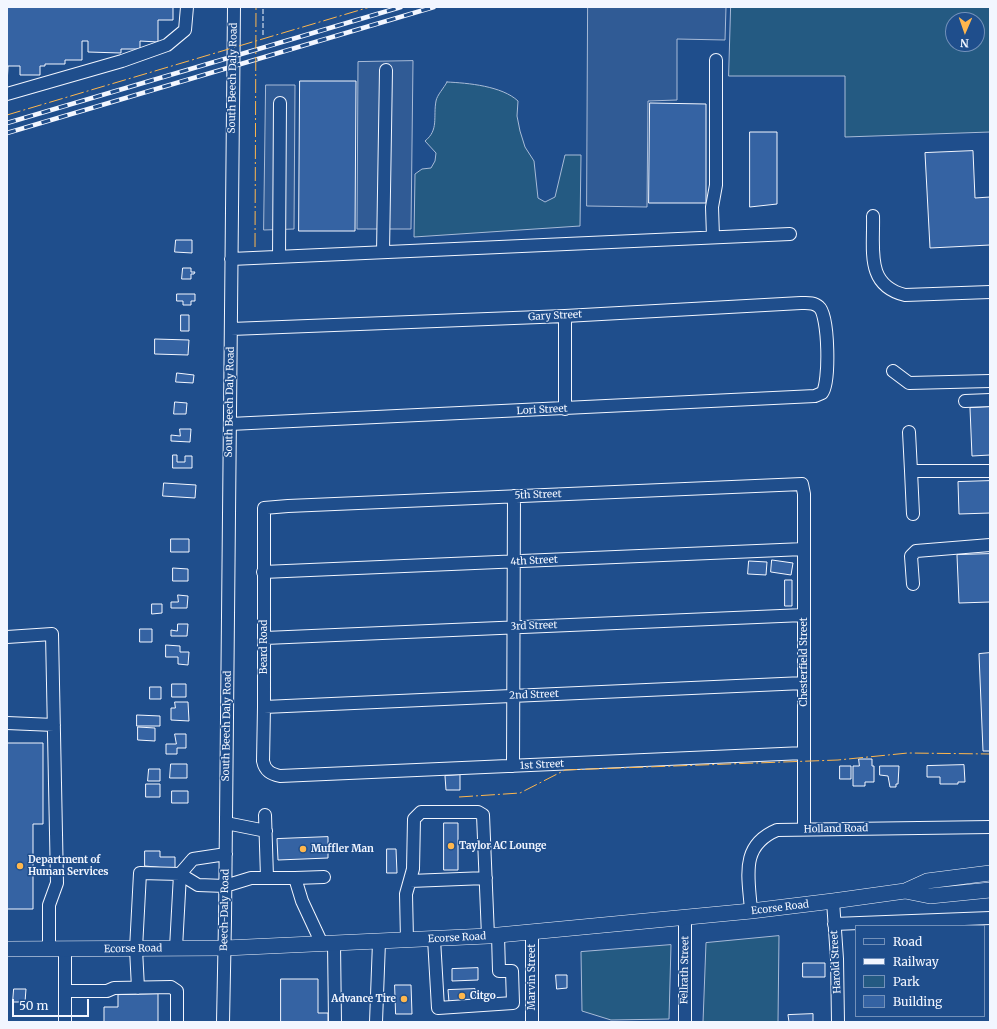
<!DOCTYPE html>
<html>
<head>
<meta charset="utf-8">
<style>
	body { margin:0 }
	#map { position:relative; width:997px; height:1029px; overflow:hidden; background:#1f4e8c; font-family:Merriweather,serif }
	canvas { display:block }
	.frame { position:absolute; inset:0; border:8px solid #f2f6ff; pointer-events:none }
	.legend { position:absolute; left:855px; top:925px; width:130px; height:92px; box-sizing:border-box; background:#1f4e8c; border:1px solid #7391ba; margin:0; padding:5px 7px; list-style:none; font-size:12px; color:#f2f6ff }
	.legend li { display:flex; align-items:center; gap:8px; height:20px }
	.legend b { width:20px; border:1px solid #7391ba }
	.north { position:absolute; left:945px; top:12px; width:40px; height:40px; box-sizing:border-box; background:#1f4e8c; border:1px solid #7391ba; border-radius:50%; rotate:182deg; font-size:11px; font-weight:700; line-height:16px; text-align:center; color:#f2f6ff }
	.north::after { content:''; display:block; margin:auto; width:14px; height:18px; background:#ffb74d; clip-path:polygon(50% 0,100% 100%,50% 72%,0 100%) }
	.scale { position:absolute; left:12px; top:999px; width:77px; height:18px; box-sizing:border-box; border:2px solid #f2f6ff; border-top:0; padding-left:5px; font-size:12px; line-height:14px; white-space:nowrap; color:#f2f6ff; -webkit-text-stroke:3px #1f4e8c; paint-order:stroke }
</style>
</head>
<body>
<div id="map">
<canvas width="997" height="1029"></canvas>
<div class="frame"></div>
<ul class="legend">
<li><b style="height:5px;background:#1f4e8c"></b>Road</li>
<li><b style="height:5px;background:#f2f6ff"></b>Railway</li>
<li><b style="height:11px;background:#245a82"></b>Park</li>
<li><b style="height:11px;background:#3563a3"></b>Building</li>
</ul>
<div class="north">N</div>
<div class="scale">50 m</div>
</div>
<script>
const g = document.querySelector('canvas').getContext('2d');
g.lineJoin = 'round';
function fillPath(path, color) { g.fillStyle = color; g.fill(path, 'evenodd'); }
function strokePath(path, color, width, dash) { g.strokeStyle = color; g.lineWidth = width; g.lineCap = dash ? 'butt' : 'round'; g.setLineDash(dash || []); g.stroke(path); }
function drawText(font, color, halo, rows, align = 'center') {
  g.font = font + ' Merriweather,serif'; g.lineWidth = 3; g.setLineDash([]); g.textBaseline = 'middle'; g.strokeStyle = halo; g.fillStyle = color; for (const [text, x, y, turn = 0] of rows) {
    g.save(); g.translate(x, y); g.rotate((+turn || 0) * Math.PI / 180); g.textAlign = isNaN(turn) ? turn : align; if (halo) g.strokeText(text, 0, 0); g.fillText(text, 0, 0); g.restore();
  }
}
const green = new Path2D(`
	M731 7H990V132L845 137V76H729ZM953 20H977V44H953Z
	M447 82C468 83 502 86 518 101L517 116 520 131 525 147 534 161 538 198 545 202 555 197 565 155H581L580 226 414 237 415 174 422 169 431 168 435 161 436 153 425 141C439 130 433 117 436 101 437 95 444 88 447 82Z
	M779 936 778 1022H703L706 943Z
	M671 945 669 1019 611 1020 582 1011 581 952Z`);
const parking = new Path2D(`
	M588 7H726L725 40 677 39V100L648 101 647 207 587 206Z
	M413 61 411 229H357L358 62Z
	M266 85H295L294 229 264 230Z`);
const building = new Path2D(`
	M7 7H173V20H158V42L140 41V49H121V53L88 52V41H82V60H65V64H45V66H40V75H20V66H8L7 85Z
	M300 81H356L355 231H299Z
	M650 103 706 104V203H649Z
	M750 132H777V204L750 207Z
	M973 151 975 198 990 197V245L930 248 925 153Z
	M176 240H192V253L175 252Z
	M183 268H191V272H195L194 274H191V279H182Z
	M177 294H195V301H191V305H183V301H177Z
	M181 315H189V331H181Z
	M155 339 189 340 188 355 155 354Z
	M177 373 194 375 193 383 176 382Z
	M175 402 187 403 186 414H174Z
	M990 407V455L972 456 970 408Z
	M180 429H191L190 442 171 441V435L180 436Z
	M173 455H177V462H185V456H192V468H173Z
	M990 481V513L959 514 958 482Z
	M164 483 196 485 195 498 163 496Z
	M171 539H189V552H171Z
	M990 554V602L959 603 957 555Z
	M772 560 793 563 791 575 771 572Z
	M749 561 767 562 766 575 748 574Z
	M173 568 188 569V581H173Z
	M785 580H792V606H785Z
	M178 595 188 596 187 608H171V602H178Z
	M152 604H162V613L152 614Z
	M178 624H188L187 636H171V630L177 631Z
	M140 629H152V642H140Z
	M166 645 180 646V652H189L188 665 178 664V657H166Z
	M990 653V751H983L979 654Z
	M172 684H186V697H172Z
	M150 687H161V699H150Z
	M175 702H188L189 721 171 720V708H175Z
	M137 715 160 716V726H137Z
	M138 727 155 728V741L138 740Z
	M175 734H186V748H177V754H166V744H176Z
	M7 743H43V824H33V909H7Z
	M859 759H872V766H874V782H865V786H853V766H859Z
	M171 764H187V778H170Z
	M964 765 965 782H958V784H940V777H927V766Z
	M840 766H851V779H840Z
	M880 766H899L898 784H896V787H890L888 776 880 775Z
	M149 769H160V781H148Z
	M460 775V790H446L445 776Z
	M146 784H160V797H146Z
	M172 791H188V803H172Z
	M444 823H458V870H444Z
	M328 837V858L278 860 277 839Z
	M387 849H396L397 873H387Z
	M145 851H160V857H175V869L145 866Z
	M803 963H825V977H803Z
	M478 968V980L452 981V969Z
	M556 975H567V988L557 989Z
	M281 979H318V1013H328V1022H281Z
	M395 985H411L412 1014H396Z
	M14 989H26L25 1002H13Z
	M475 989V1001L449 1002 448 990Z
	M158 994V1022H104V1007H118V995Z
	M813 1014V1022H789L788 1015Z`);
const minor = new Path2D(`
	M7 94 122 61 167 45 185 30 187 7
	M873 216C874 250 865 285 905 295L990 292
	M713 237 712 207 716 185V60
	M383 252 386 70
	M279 257 280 103
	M231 259 790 234
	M565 316V409
	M893 371 909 383 990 381
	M965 401 990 400
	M230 424 815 396 822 393C830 384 829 315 819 307 814 302 807 303 801 303L565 316 231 329
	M909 432 911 471
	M913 514 911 471H990
	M263 572 804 549
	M913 584 911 556 916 551 990 545
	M7 637 52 634 57 883 49 905V949
	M265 638 804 615
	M264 707 804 683
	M7 723 54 725
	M804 753 280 776C271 774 265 771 263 761L264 707V508L288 506 802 484 804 494V829
	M513 766 514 496
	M265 815 267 877
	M226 823 266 831
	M226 854 193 859 180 874 198 885 225 886 251 878H295L302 901 322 944
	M295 878 324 877
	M410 881 486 878
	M833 901 837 959 838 1022
	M751 911C749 878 739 846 777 830L990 827
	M834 924 990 918
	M532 932V1022
	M434 939 438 1008 513 1003 512 971H499L498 935
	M407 940 406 894 413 869 414 819 421 812H478L483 815 488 936
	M334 944 335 1022
	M65 949V1022
	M138 988 136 949 140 873 180 874 176 948
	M65 991H107L114 988 171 987 177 991V1022
	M223 1022 225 921 234 7
	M376 1022 379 942
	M685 1022V918`);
const major = new Path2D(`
	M905 891 930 896 990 890
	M7 949 225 948 488 936 751 911 833 901 905 891 927 881 990 873`);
const rail = new Path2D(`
	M7 123 401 7
	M7 133 434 7`);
const fence = new Path2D(`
	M263 35V7`);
const power = new Path2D(`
	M7 115 370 7
	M255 247 256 7
	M459 797 520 793 565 770 838 760 908 753 990 754`);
const markers = [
	[451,846,4,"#ffb74d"],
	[303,849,4,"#ffb74d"],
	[20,866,4,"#ffb74d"],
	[462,996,4,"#ffb74d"],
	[404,999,4,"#ffb74d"]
];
const streetNames = [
	["South Beech Daly Road",233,78,-89],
	["Gary Street",555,316,-3],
	["South Beech Daly Road",230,402,-89],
	["Lori Street",542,410,-3],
	["5th Street",538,495,-2],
	["4th Street",534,561,-3],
	["3rd Street",534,626,-2],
	["Beard Road",264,647,-90],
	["Chesterfield Street",804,662,-90],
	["2nd Street",534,695,-2],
	["South Beech Daly Road",227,726,-89],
	["1st Street",542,765,-3],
	["Holland Road",836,829,-1],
	["Ecorse Road",780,908,-7],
	["Beech-Daly Road",225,910,-89],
	["Ecorse Road",457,938,-3],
	["Ecorse Road",133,949,-1],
	["Harold Street",836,962,-93],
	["Fellrath Street",685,970,-89],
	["Marvin Street",532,977,-90]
];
const poiNames = [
	["Taylor AC Lounge",459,846],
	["Muffler Man",311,849],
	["Department of",28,860],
	["Human Services",28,872],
	["Citgo",470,996],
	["Advance Tire",396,999,"right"]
];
fillPath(green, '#245a82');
strokePath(green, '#a8bbd7', 1);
fillPath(parking, '#305b95');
strokePath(parking, '#a8bbd7', 1);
fillPath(building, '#3563a3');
strokePath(building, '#f2f6ff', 1);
strokePath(minor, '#f2f6ff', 14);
strokePath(major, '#f2f6ff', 16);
strokePath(minor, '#1f4e8c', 12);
strokePath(major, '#1f4e8c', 15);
strokePath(rail, '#f2f6ff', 4.5);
strokePath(rail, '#1f4e8c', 3, [9]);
strokePath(fence, '#f2f6ff', 1, [5, 2]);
strokePath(power, '#ffb74d', 1, [14, 3, 2, 3]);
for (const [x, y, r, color] of markers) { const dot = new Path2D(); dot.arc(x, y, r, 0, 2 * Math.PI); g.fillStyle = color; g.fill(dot); strokePath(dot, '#1f4e8c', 1.5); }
drawText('10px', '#f2f6ff', '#1f4e8c', streetNames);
drawText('bold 10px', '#f2f6ff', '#1f4e8c', poiNames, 'left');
</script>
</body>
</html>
